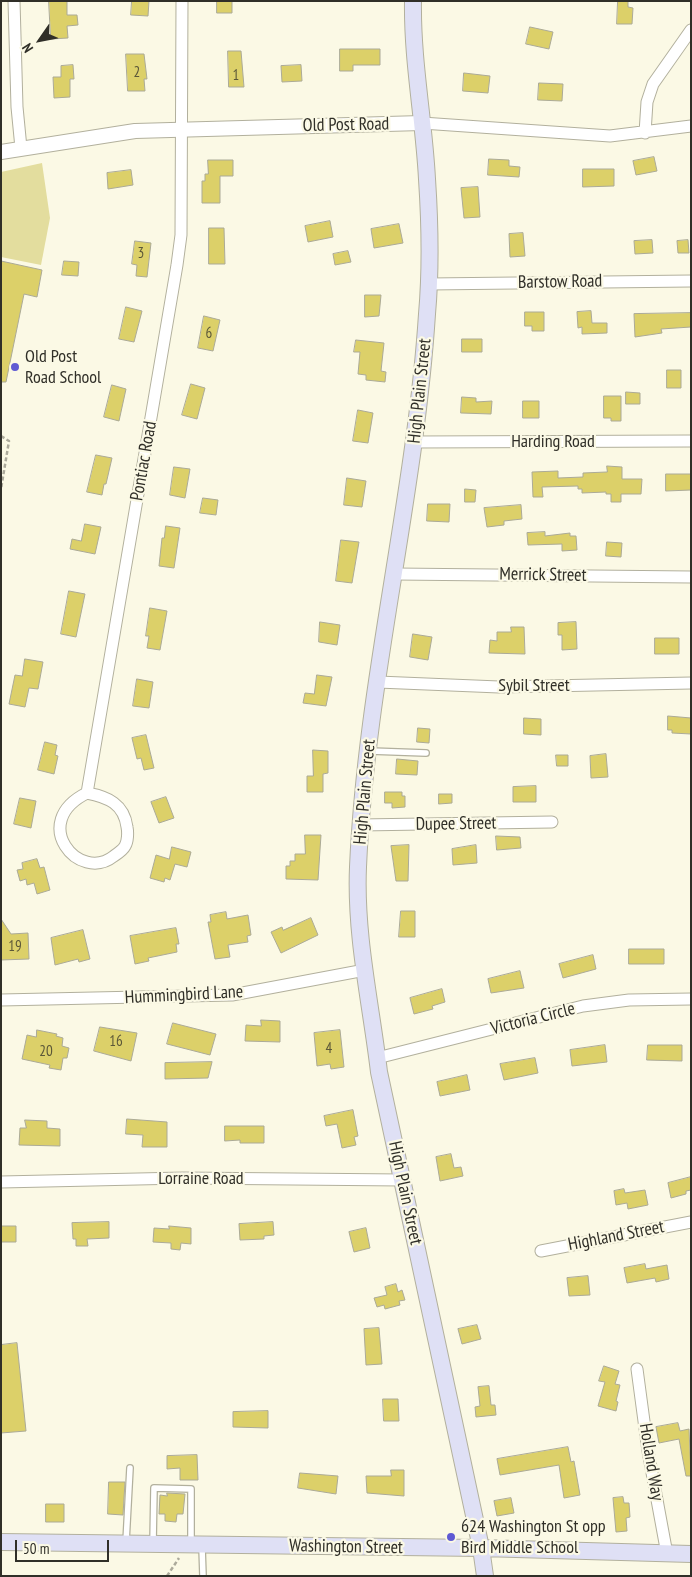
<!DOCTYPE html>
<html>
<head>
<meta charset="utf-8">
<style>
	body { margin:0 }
	#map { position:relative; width:692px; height:1577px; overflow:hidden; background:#fbf9e5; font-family:"PT Sans Narrow",sans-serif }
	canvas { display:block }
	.frame { position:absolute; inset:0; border:2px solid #302f28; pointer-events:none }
	.north { position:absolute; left:15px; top:15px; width:50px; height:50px; -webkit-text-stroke:4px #fbf9e5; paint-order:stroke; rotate:237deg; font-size:14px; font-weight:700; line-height:20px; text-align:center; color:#302f28 }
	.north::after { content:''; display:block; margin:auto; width:18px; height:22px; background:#302f28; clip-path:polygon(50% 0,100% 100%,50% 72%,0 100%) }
	.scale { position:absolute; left:15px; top:1540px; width:94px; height:22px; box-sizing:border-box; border:2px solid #302f28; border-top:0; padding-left:6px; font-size:15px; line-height:18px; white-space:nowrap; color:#302f28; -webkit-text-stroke:4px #fbf9e5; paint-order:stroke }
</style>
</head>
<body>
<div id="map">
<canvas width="692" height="1577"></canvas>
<div class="frame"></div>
<div class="north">N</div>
<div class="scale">50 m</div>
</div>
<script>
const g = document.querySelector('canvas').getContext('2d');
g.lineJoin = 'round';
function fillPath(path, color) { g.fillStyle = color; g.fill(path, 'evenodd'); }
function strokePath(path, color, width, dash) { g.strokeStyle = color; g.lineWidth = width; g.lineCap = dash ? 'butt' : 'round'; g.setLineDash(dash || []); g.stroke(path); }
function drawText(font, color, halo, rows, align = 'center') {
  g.font = font + ' "PT Sans Narrow",sans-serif'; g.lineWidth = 4.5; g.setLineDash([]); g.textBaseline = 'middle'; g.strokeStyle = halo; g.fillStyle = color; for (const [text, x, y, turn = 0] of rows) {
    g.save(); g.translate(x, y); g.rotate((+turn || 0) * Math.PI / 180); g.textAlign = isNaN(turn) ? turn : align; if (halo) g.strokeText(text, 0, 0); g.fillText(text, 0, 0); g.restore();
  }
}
const green = new Path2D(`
	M42 163 50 218 41 265 1 257V172Z`);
const building = new Path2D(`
	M49 1H67V15H77L78 25 67 26 68 38 51 39Z
	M132 1H149L148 16 131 15Z
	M217 1H232V13H217Z
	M618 1H628V7L633 8 632 24H617Z
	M530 27 553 32 549 49 526 44Z
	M340 49H380V65H353V71H340Z
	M228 51H241L244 87H229Z
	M126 54H144L147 79H144L145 91H128Z
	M73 65 74 79H70V97L54 98 53 77H61V66Z
	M301 65 302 81 282 82 281 66Z
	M464 73 490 76 488 93 463 91Z
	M539 83 563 84 562 101 538 100Z
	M654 157 657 171 636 175 633 161Z
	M489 159 509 160V166L520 167 519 177 488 175Z
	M208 160H233V176H220V203H202V181H205V174H208Z
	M583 169H614V186L583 187Z
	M131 170 133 185 108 189 107 173Z
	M478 187 480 217 464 218 461 188Z
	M330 221 333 237 308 242 305 226Z
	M399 224 403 243 374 248 371 229Z
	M209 228H224L225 264H209Z
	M523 233 525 256 510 257 509 234Z
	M652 240 653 253 635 254 634 241Z
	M688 240 689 253H678L677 241Z
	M135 241 151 243 147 277 136 276 137 265 132 264Z
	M348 251 351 262 335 265 333 254Z
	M1 261 42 270 37 297 24 294 6 382H1Z
	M64 261 79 262 78 276 62 275Z
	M365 295H381L379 316 365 317Z
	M126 307 142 311 134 342 119 339Z
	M591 311 592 323H607V333L582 334V327L578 328 577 312Z
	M525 312H544V331H532V326H525Z
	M691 313V327L661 329 662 333 635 337 634 314Z
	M204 316 220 320 213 351 198 348Z
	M462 339H482V352H462Z
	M356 340 384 343 381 371 386 372 385 382 366 380V375L358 374 360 352H354Z
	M667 370H681V388H667Z
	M191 384 205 388 197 419 182 415Z
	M112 385 126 389 119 421 104 417Z
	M626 392 640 393V404H626Z
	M604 396H621V421H611V418H604Z
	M462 397 476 398V402L492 401 491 414 461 413Z
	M523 401H539V418H523Z
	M358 410 373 413 368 443 353 441Z
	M96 455 112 458 106 484H104L102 495 87 492Z
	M607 466 622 467V479H642L641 494H621V502H611V494H606V492L582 493V489H578V486L542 487 543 497H533L532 472 558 471V478L583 477V473L607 472Z
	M174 467 190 469 185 498 170 495Z
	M666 474H691V490L666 491Z
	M347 478 366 481 362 507 344 505Z
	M465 489 476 490 475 502H465Z
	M203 498 218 500 216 515 200 513Z
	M428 504H450L449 522 427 521Z
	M521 505 522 519 504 521V525L487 527 484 508Z
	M85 524 101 527 95 554 70 549 72 539 81 541Z
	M166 526 180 528 174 568 159 566 162 538H164Z
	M545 532V536L570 533V536H576L577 550 562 551V544L528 545 527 533Z
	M341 540 359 542 352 583 336 581Z
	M607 542 622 543 621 557 606 556Z
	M69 591 85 594 76 637 61 634Z
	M150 608 167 611 160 650 147 648 149 636H146Z
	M320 622 340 625 337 645 319 642Z
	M576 622 577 649 562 650V635H558V623Z
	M511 627H524L525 654 489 653 490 640 497 641V632H511Z
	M413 634 432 637 428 660 410 657Z
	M655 638H679V654H655Z
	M25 659 43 662 38 689 29 688 25 707 9 704 15 675 22 676Z
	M317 675 332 677 326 706 303 703 305 693 314 694Z
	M137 679 153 682 149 708 133 706Z
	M668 716 691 718V734L672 733V730H668Z
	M524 718 541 719V735L524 734Z
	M418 728 430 729 429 743 417 742Z
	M146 735 154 768 144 770 141 758 137 759 132 738Z
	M45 742 57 745 55 755 58 756 54 774 38 770Z
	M313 750 328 751V773L323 774V792H307V776H313Z
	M606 754 608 777 591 778 590 756Z
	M556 755H568V766H557Z
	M397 759 418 761 417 775 396 774Z
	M536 786V802H513V787Z
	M385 792H402V796H405V807L392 808V803H385Z
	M439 794H452V803L439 804Z
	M166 797 174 818 159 823 151 802Z
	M20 798 36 801 31 828 14 824Z
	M305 835H321L318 880 286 879V866H290V861H295V854H305Z
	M496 836 520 837 521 848 497 850Z
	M409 845 408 881H396L391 846Z
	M476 845 477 863 453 865 452 849Z
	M172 847 191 852 187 867 175 864 170 880 165 878 164 882 150 878 156 855 169 859Z
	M37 859 40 868 44 867 50 890 37 894 34 883 27 885 26 879 20 881 17 870 23 869 22 863Z
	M401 911H415V937H399Z
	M226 912 227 919 248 915 251 935 247 936 248 942 228 945 230 957 215 959 208 922H211L210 915Z
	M311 918 318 935 281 953 271 932 282 927 283 930Z
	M1 919 11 934 28 933 29 959 1 960Z
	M176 928 179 944H176L177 952 148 958 149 961 135 964 130 936Z
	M83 930 90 959 79 962 78 959 55 965 51 938Z
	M629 949H664V964H629Z
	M593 955 596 969 563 978 559 964Z
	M520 971 524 988 491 993 488 979Z
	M442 989 445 1002 432 1006 433 1009 414 1014 410 998Z
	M261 1020 280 1021V1042L245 1041 246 1025 261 1026Z
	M173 1023 216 1034 210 1055 167 1044Z
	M100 1027 137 1033 131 1061 94 1051Z
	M37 1030 57 1034 56 1036 63 1038 62 1046 69 1048 67 1058H63L61 1070 49 1068 50 1065 22 1059 27 1035 36 1037Z
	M340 1030 344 1067 331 1069 330 1064 317 1066 314 1033Z
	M605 1045 607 1062 572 1066 570 1050Z
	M648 1045H682V1061L647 1060Z
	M535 1058 538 1073 504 1080 500 1064Z
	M212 1062 208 1078 165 1079V1063Z
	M467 1075 470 1090 440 1096 437 1082Z
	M353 1110 358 1136 354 1137 356 1145 342 1148 337 1124 326 1126 324 1116Z
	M127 1119 167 1122V1147H142L143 1135 126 1134Z
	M25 1120 47 1121V1128L60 1129V1146L19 1145 20 1128H26Z
	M225 1126H264V1143H240V1140L225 1141Z
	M451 1154 454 1168 461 1167 463 1176 440 1181 436 1157Z
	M691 1177V1190L686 1191V1194L671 1198 668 1183Z
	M624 1189 625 1193 645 1190 648 1205 628 1209 627 1203 616 1205 614 1191Z
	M109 1222V1238L87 1239 88 1246H76V1239H73L72 1223Z
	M273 1222 274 1235 264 1236V1239L240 1240 239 1224Z
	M1 1226H16V1242H1Z
	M169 1226 191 1228V1244L181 1243 180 1250 171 1249V1243L153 1242 154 1228 169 1229Z
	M366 1228 370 1248 354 1252 349 1232Z
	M645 1264 646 1269 667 1265 669 1279 656 1282 655 1278 627 1283 624 1268Z
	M588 1276 590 1295 569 1296 567 1278Z
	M396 1284 398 1292 402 1290 405 1300 399 1301 400 1305 385 1309 384 1305 377 1307 374 1298 387 1295 385 1287Z
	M477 1325 481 1339 462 1344 458 1329Z
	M379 1328 382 1364 366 1365 364 1329Z
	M17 1343 26 1431 1 1433V1345Z
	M604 1366 619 1371 615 1384 620 1385 616 1401 618 1402 616 1411 598 1406 605 1382 599 1381Z
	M489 1386 491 1405H495L496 1415 476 1417 475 1407 480 1406 478 1387Z
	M383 1399H398L399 1421H384Z
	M268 1411V1428L233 1427V1412Z
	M678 1423 680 1431 689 1429 691 1476H686L679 1439 659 1443 656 1427Z
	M568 1447 571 1462 574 1461 580 1495 564 1498 559 1465 500 1475 497 1459Z
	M197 1455 198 1480H180V1468L167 1469V1456Z
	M391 1470H404V1496L367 1493 366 1476H391Z
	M300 1473 338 1476 336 1494 298 1488Z
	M109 1482H125L123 1515 108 1514Z
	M167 1493 185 1494 183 1514H177L176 1522 165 1521V1514H159L160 1495 167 1496Z
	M623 1497 624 1503H629L630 1517 626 1518 627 1531 616 1532 613 1498Z
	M511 1498 514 1513 497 1516 494 1501Z
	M46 1504H64V1522H46Z`);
const path = new Path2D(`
	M1 436 9 441 1 489
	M167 1576 179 1558`);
const service = new Path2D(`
	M370 751 426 753
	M126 1542 130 1468
	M153 1543 154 1488 191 1489V1543
	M202 1547 203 1576`);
const minor = new Path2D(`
	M14 1 17 107 21 148
	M422 123 610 136 691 126
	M645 133 647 102 653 84 691 30
	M429 284 691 281
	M415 442 691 441
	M395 574 691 577
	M378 682 499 687 691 683
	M87 793C108 797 124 804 127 827 128 832 128 841 125 846 123 850 117 854 114 856 79 884 28 822 87 793L177 265 181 235 182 1
	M360 825 552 822
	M1 1000 232 995 365 970
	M377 1058 583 1006 629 1000 691 999
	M1 1182 183 1178 402 1180
	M541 1251 691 1222
	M637 1369 648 1451 667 1554`);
const tertiary = new Path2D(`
	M1 152 135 131 422 123`);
const secondary = new Path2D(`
	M413 1C412 61 424 120 427 179 430 224 431 269 427 314 415 500 366 681 358 867 355 936 371 1004 379 1072L481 1548 485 1576
	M1 1542 481 1548 691 1554`);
const markers = [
	[15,367,5,"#5f5ad3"],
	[451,1537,5,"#5f5ad3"]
];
const numberNames = [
	["2",137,73],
	["1",236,76],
	["3",141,254],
	["6",209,334],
	["19",15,947],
	["16",116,1042],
	["4",329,1049],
	["20",46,1052]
];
const streetNames = [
	["Old Post Road",346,125,-1],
	["Barstow Road",560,282,-1],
	["High Plain Street",420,391,-84],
	["Harding Road",553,442],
	["Pontiac Road",144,461,-80],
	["Merrick Street",543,575,1],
	["Sybil Street",534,686],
	["High Plain Street",365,792,-85],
	["Dupee Street",456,824,-1],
	["Hummingbird Lane",184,995,-3],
	["Victoria Circle",533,1019,-14],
	["Lorraine Road",201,1179],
	["High Plain Street",405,1193,78],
	["Highland Street",616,1236,-11],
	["Holland Way",651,1462,81],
	["Washington Street",346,1547,1]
];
const poiNames = [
	["Old Post",25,357],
	["Road School",25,378],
	["624 Washington St opp",461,1527],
	["Bird Middle School",461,1548]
];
fillPath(green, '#e3dd9e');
fillPath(building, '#dcd069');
strokePath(building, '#abaa97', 1);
strokePath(service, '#b2b09d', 8);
strokePath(minor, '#b2b09d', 13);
strokePath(tertiary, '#b2b09d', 16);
strokePath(secondary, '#b2b09d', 18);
strokePath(path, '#acaa9b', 2.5, [4, 2.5]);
strokePath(service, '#fff', 5.5);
strokePath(minor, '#fff', 11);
strokePath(tertiary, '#fff', 14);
strokePath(secondary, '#dfe0f5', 16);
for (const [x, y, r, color] of markers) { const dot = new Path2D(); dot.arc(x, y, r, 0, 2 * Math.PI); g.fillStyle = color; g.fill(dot); strokePath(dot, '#fbf9e5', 2); }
drawText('15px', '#5b5738', null, numberNames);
drawText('18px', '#302f28', '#fbf9e5', streetNames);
drawText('18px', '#302f28', '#fbf9e5', poiNames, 'left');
</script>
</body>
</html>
